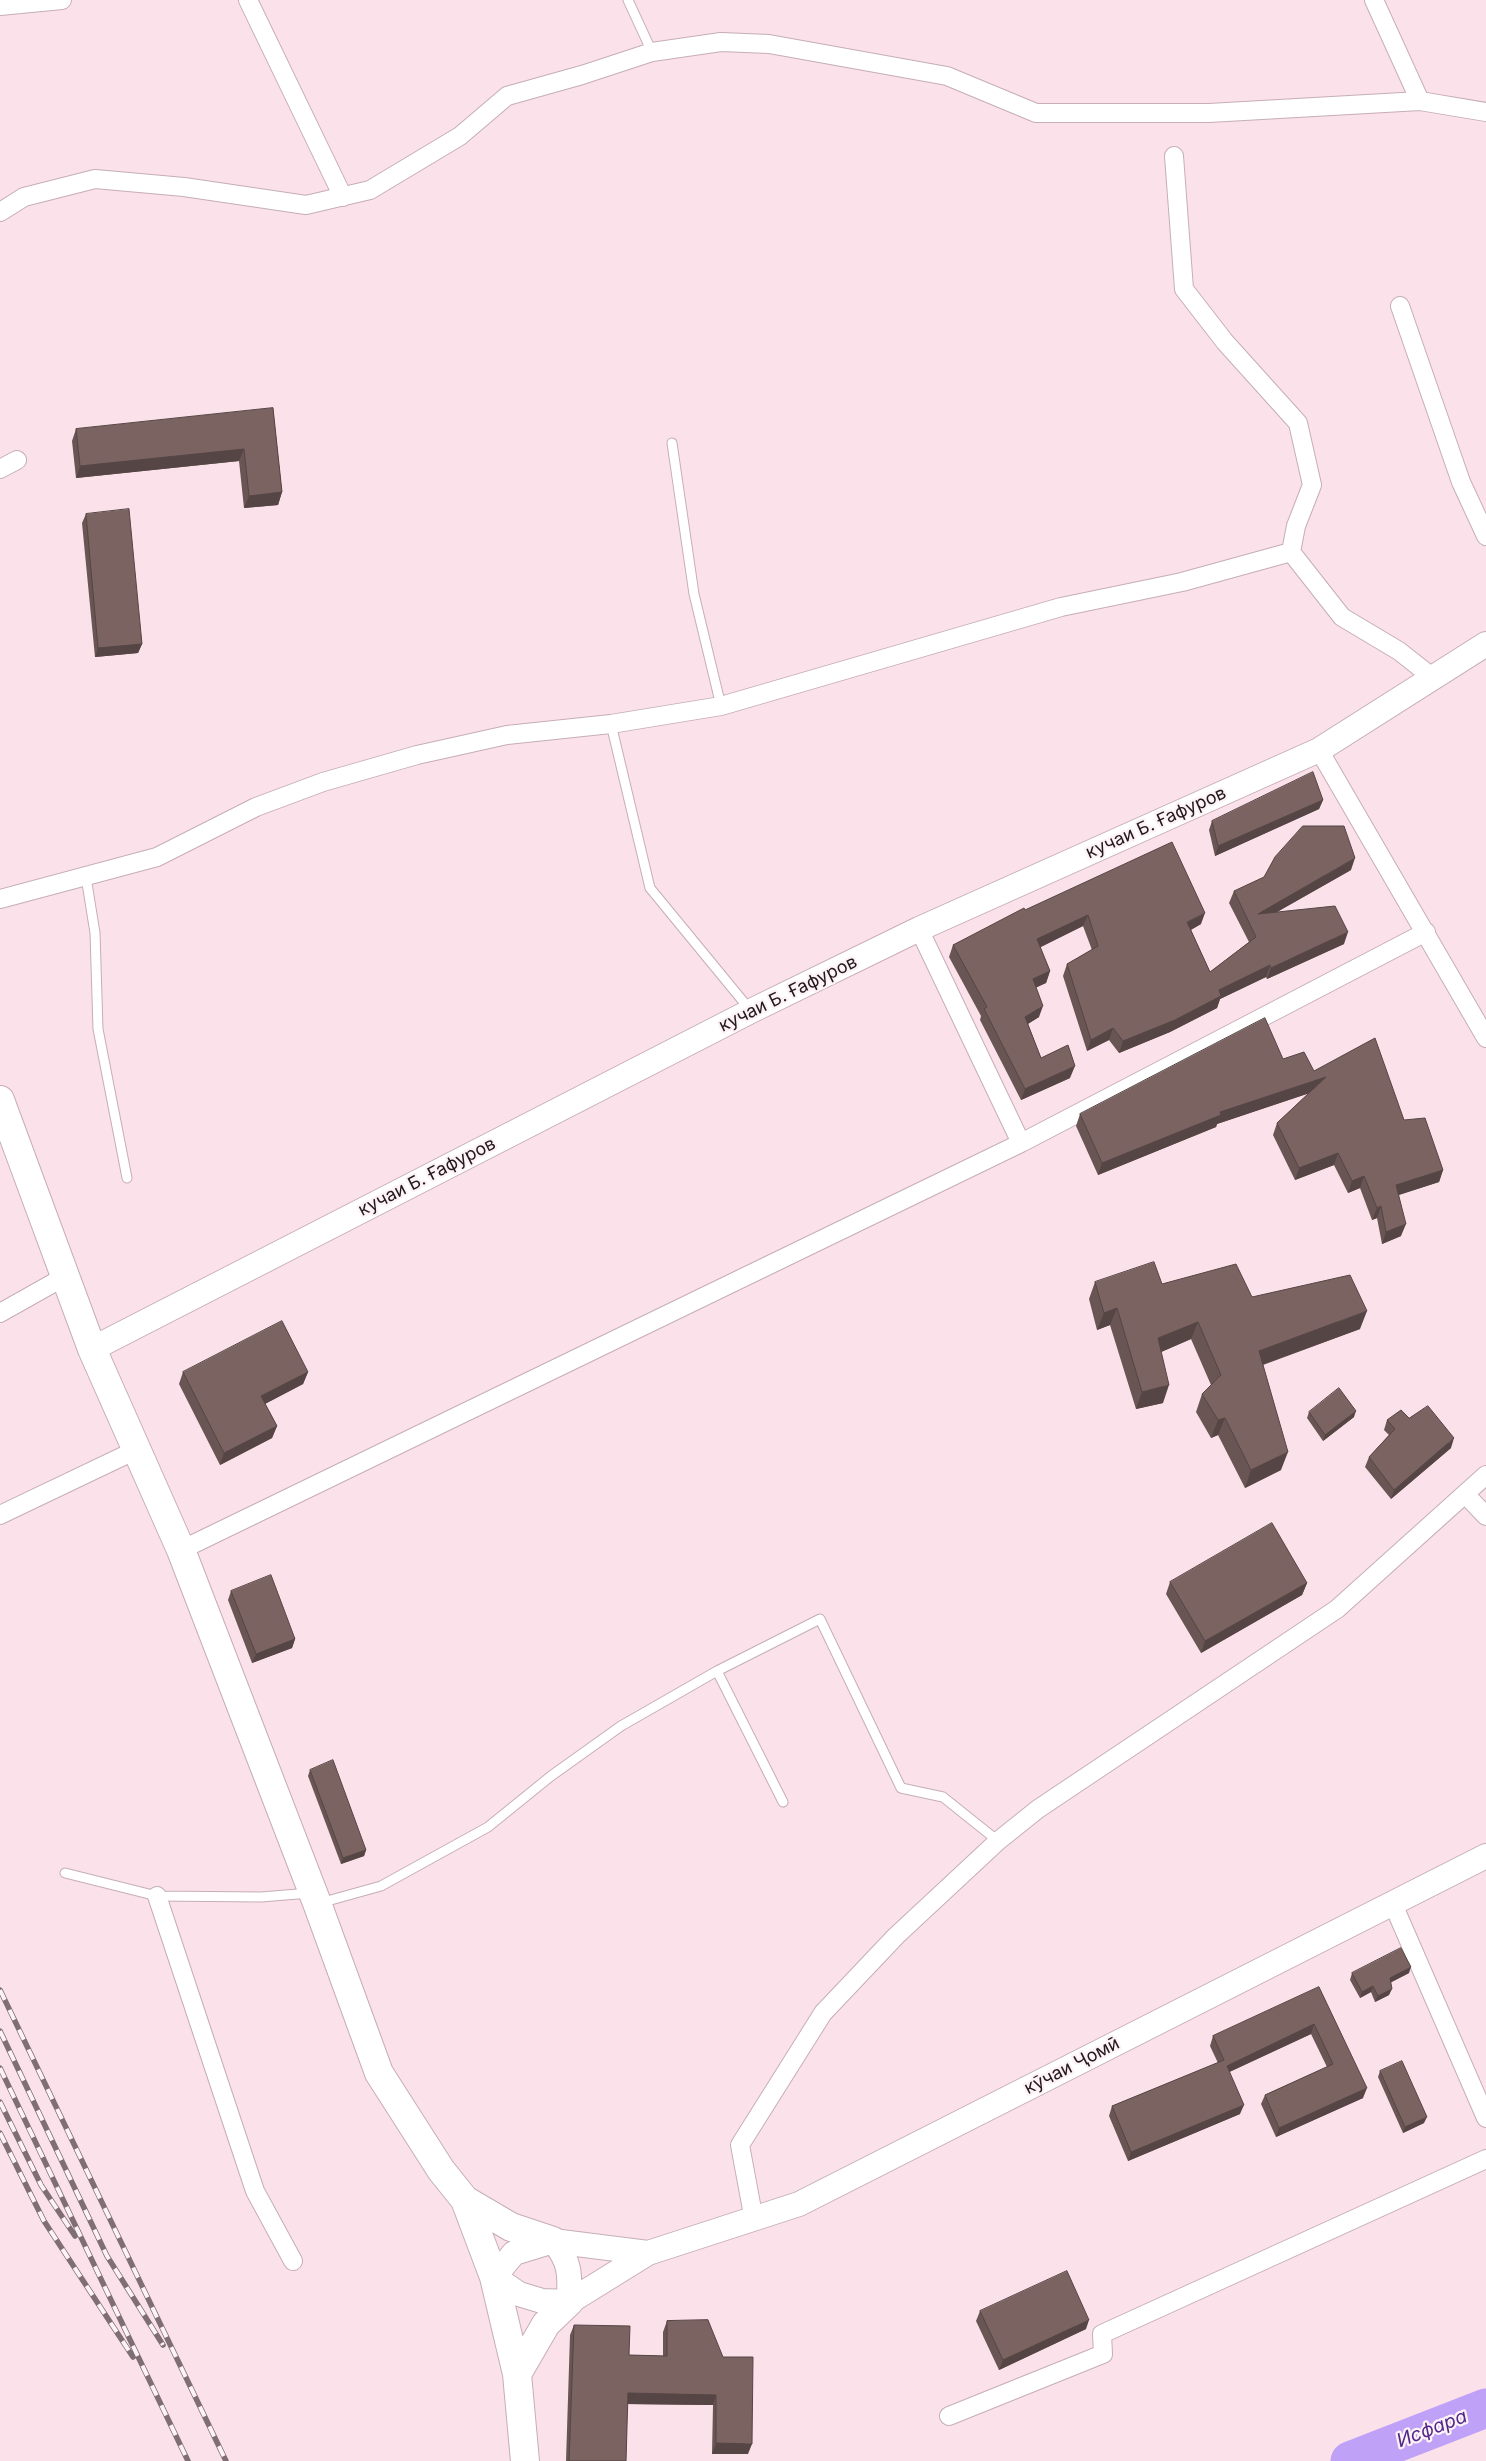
<!DOCTYPE html>
<html>
<head>
<meta charset="utf-8">
<style>
	body { margin:0 }
	canvas { display:block; background:#fbe1e9 }
</style>
</head>
<body>
<canvas width="1486" height="2461"></canvas>
<script>
const g = document.querySelector('canvas').getContext('2d');
g.lineJoin = 'round';
function strokePath(path, color, width, dash) { g.strokeStyle = color; g.lineWidth = width; g.lineCap = dash ? 'butt' : 'round'; g.setLineDash(dash || []); g.stroke(path); }
function fillPath(path, color) { g.fillStyle = color; g.fill(path, 'evenodd'); }
function drawText(font, color, halo, rows, align = 'center') {
  g.font = font + ' Inter,sans-serif'; g.lineWidth = 4.5; g.setLineDash([]); g.textBaseline = 'middle'; g.strokeStyle = halo; g.fillStyle = color; for (const [text, x, y, turn = 0] of rows) {
    g.save(); g.translate(x, y); g.rotate((+turn || 0) * Math.PI / 180); g.textAlign = isNaN(turn) ? turn : align; if (halo) g.strokeText(text, 0, 0); g.fillText(text, 0, 0); g.restore();
  }
}
const river = new Path2D(`
	M1350 2461 1486 2408`);
const lane = new Path2D(`
	M628 0 652 52
	M672 443 694 594 721 706
	M611 724 650 888 751 1011
	M86 877 95 933 98 1029 127 1178
	M717 1671 783 1802
	M65 1873 157 1896 261 1897 310 1893
	M320 1903 381 1886 488 1827 551 1776 621 1726 717 1671 820 1619 901 1788 943 1797 998 1841`);
const street = new Path2D(`
	M248 0 343 197
	M1374 0 1420 101
	M0 6 62 0
	M1174 156 1184 289 1225 342 1298 423 1312 485 1296 526 1291 552 1342 617 1399 651 1432 677
	M0 212 24 197 95 179 184 187 306 205 370 190 460 136 507 96 582 75 652 52 721 42 769 44 947 76 1036 113H1209L1420 101 1486 112
	M1400 306 1461 482 1486 536
	M0 469 17 460
	M1319 750 1486 1038
	M0 899 157 857 256 807 323 782 417 755 507 735 611 724 721 706 1061 607 1182 582 1291 552
	M919 929 1021 1143
	M0 1313 64 1277
	M1466 1495 1486 1516
	M0 1515 136 1450
	M181 1550 1021 1143 1426 932
	M157 1896 255 2191 293 2261
	M1393 1904 1486 2118
	M754 2220 740 2145 823 2013 896 1936 998 1841 1038 1809 1337 1609 1486 1475
	M949 2416 1103 2354 1102 2334 1486 2159`);
const secondary = new Path2D(`
	M92 1349 751 1011 919 929 1319 750 1486 644
	M553 2241C571 2262 570 2275 569 2302
	M648 2253 553 2241 514 2253 494 2277 519 2294 542 2301 569 2302 648 2253 799 2204 1486 1856`);
const primary = new Path2D(`
	M0 1100 92 1349 181 1550 317 1903 379 2073 441 2170 465 2200 494 2277 517 2374 525 2461
	M465 2200 511 2227 553 2241
	M517 2374 546 2324 569 2302`);
const rail = new Path2D(`
	M0 1990 226 2461
	M0 2031 107 2256 163 2345
	M0 2068 188 2461
	M0 2102 41 2185 75 2236
	M0 2133 44 2221 133 2357`);
const wall = new Path2D(`
	M273 408 282 492 278 505 244 508 239 461 76 478 72 441 76 429Z
	M86 514 142 644 138 653 95 657 82 523Z
	M1323 800 1319 809 1215 856 1209 830 1212 821Z
	M1351 870 1277 912 1344 944 1267 979 1266 977 1220 999 1217 1008 1170 1032 1119 1053 1109 1040 1087 1051 1063 976 1067 964 1092 950 1083 926 1040 947 1050 971 1046 983 1036 987 1039 1017 1028 1024 1041 1058 1070 1078 1021 1100 980 1020 981 1016 949 957 953 945 1025 910 1201 924 1191 930 1210 972 1249 942 1229 903 1234 891Z
	M1283 1059 1314 1071 1404 1120 1443 1170 1439 1182 1399 1195 1401 1236 1382 1244 1377 1218 1372 1220 1360 1188 1348 1193 1334 1165 1295 1180 1273 1135 1277 1123 1309 1093 1217 1124 1216 1127 1098 1175 1076 1126 1080 1114Z
	M1095 1282 1162 1284 1252 1297 1360 1329 1263 1365 1281 1470 1245 1488 1218 1435 1211 1438 1196 1412 1202 1394 1211 1385 1191 1339 1161 1352 1163 1403 1136 1409 1110 1325 1097 1330 1089 1299Z
	M183 1372H308L303 1384 265 1404 277 1426 272 1438 220 1465 179 1384Z
	M1309 1412 1354 1417 1323 1441 1307 1418Z
	M1409 1418 1451 1448 1391 1499 1365 1467 1369 1457 1389 1435 1384 1430 1387 1420Z
	M1170 1582 1307 1583 1302 1595 1201 1653 1166 1594Z
	M231 1591 295 1639 292 1648 252 1663 228 1600Z
	M310 1770 366 1850 364 1856 341 1864 308 1776Z
	M1352 1973H1409L1391 1982 1389 1995 1375 2002 1371 1992 1360 1998 1350 1980Z
	M1319 1987 1363 2098 1276 2137 1261 2104 1265 2095 1327 2067 1311 2034 1229 2072 1240 2114 1128 2161 1109 2116 1112 2106 1218 2063 1210 2046 1213 2036Z
	M1380 2071 1424 2123 1403 2133 1378 2077Z
	M980 2311 1086 2329 999 2370 976 2321Z
	M708 2320 748 2454H712L713 2405 627 2404 626 2461H566L570 2335 574 2325 629 2355 663 2356V2332L667 2321Z`);
const shadedWall = new Path2D(`
	M244 449 239 461 76 478 80 466Z
	M282 492 278 505 244 508 249 496Z
	M142 644 138 653 95 657 98 648Z
	M1323 800 1319 809 1215 856 1218 846Z
	M1355 858 1351 870 1254 925 1258 914Z
	M1205 913 1201 924 1183 934 1187 922Z
	M1088 915 1083 926 1033 951 1037 939Z
	M1348 932 1344 944 1267 979 1271 968Z
	M1270 965 1266 977 1220 999 1217 1008 1170 1032 1119 1053 1123 1041 1219 990Z
	M1050 971 1046 983 1029 991 1033 979Z
	M1043 1006 1039 1017 1021 1028 1025 1017Z
	M1113 1028 1109 1040 1087 1051 1091 1040Z
	M1075 1066 1070 1078 1021 1100 1025 1089Z
	M1326 1077 1322 1089 1217 1124 1216 1127 1098 1175 1102 1163 1220 1112Z
	M1338 1153 1334 1165 1295 1180 1299 1168Z
	M1443 1170 1439 1182 1392 1197 1396 1185Z
	M1364 1176 1360 1188 1348 1193 1352 1181Z
	M1381 1206 1377 1218 1372 1220 1377 1208Z
	M1406 1224 1401 1236 1382 1244 1386 1232Z
	M1117 1308 1110 1325 1097 1330 1104 1313Z
	M1367 1311 1360 1329 1253 1368 1259 1351Z
	M1198 1322 1191 1339 1152 1356 1158 1338Z
	M308 1372 303 1384 257 1408 261 1396Z
	M1169 1385 1163 1403 1136 1409 1142 1392Z
	M1356 1411 1354 1417 1323 1441 1325 1435Z
	M1225 1418 1218 1435 1211 1438 1218 1420Z
	M277 1426 272 1438 220 1465 224 1453Z
	M1454 1438 1451 1448 1391 1499 1394 1490Z
	M1288 1452 1281 1470 1245 1488 1251 1470Z
	M1307 1583 1302 1595 1201 1653 1205 1641Z
	M295 1639 292 1648 252 1663 256 1654Z
	M366 1850 364 1856 341 1864 343 1858Z
	M1411 1967 1409 1973 1388 1984 1390 1978Z
	M1373 1986 1371 1992 1360 1998 1362 1992Z
	M1392 1989 1389 1995 1375 2002 1378 1996Z
	M1314 2024 1311 2034 1223 2075 1227 2066Z
	M1367 2088 1363 2098 1276 2137 1279 2128Z
	M1244 2105 1240 2114 1128 2161 1131 2152Z
	M1427 2117 1424 2123 1403 2133 1405 2127Z
	M1089 2320 1086 2329 999 2370 1003 2360Z
	M628 2393 716 2395 713 2405 624 2404Z
	M716 2443 752 2444 748 2454H712Z`);
const building = new Path2D(`
	M273 408 282 492 249 496 244 449 80 466 76 429Z
	M129 509 142 644 98 648 86 514Z
	M1313 772 1323 800 1218 846 1212 821Z
	M1303 826H1344L1355 858 1258 914 1335 906 1348 932 1271 968 1270 965 1219 990 1221 996 1175 1020 1123 1041 1113 1028 1091 1040 1067 964 1098 946 1088 915 1037 939 1050 971 1033 979 1043 1006 1025 1017 1041 1058 1068 1045 1075 1066 1025 1089 984 1009 987 1007 953 945 1024 908 1025 910 1172 842 1205 913 1187 922 1210 972 1256 937 1234 891 1264 877 1275 857Z
	M1265 1018 1283 1059 1304 1052 1314 1071 1375 1038 1404 1120 1425 1118 1443 1170 1396 1185 1406 1224 1386 1232 1381 1206 1377 1208 1364 1176 1352 1181 1338 1153 1299 1168 1277 1123 1326 1077 1220 1112 1221 1115 1102 1163 1080 1114Z
	M1154 1262 1162 1284 1236 1264 1252 1297 1350 1275 1367 1311 1259 1351 1288 1452 1251 1470 1225 1418 1218 1420 1202 1394 1221 1375 1198 1322 1158 1338 1169 1385 1142 1392 1117 1308 1104 1313 1095 1282Z
	M282 1321 308 1372 261 1396 277 1426 224 1453 183 1372Z
	M1339 1388 1356 1411 1325 1435 1309 1412Z
	M1428 1406 1454 1438 1394 1490 1369 1457 1395 1429 1387 1420 1401 1410 1409 1418Z
	M1272 1523 1307 1583 1205 1641 1170 1582Z
	M271 1575 295 1639 256 1654 231 1591Z
	M333 1760 366 1850 343 1858 310 1770Z
	M1401 1948 1411 1967 1390 1978 1392 1989 1378 1996 1373 1986 1362 1992 1352 1973Z
	M1319 1987 1367 2088 1279 2128 1265 2095 1333 2064 1314 2024 1227 2066 1244 2105 1131 2152 1112 2106 1224 2060 1213 2036Z
	M1402 2061 1427 2117 1405 2127 1380 2071Z
	M1067 2271 1089 2320 1003 2360 980 2311Z
	M708 2320 723 2357H753L752 2444 716 2443V2395L628 2393 626 2461H569L574 2325 630 2326 629 2355 667 2356V2321Z`);
const streetNames = [
	["кучаи Б. Ғафуров",1156,823,-24],
	["кучаи Б. Ғафуров",788,994,-26],
	["кучаи Б. Ғафуров",427,1177,-27],
	["кӯчаи Ҷомӣ",1072,2066,-27]
];
const waterNames = [
	["Исфара",1432,2429,-21]
];
strokePath(river, '#c0a1f8', 39);
strokePath(lane, '#c6aeb6', 11);
strokePath(street, '#c6aeb6', 20);
strokePath(secondary, '#c6aeb6', 26);
strokePath(primary, '#c6aeb6', 30);
strokePath(lane, '#fff', 9);
strokePath(street, '#fff', 18);
strokePath(secondary, '#fff', 24);
strokePath(primary, '#fff', 28);
strokePath(rail, '#7f6e74', 5.5);
strokePath(rail, '#fdf3f6', 4, [11]);
fillPath(wall, '#695553');
fillPath(shadedWall, '#554544');
fillPath(building, '#7a6361');
strokePath(building, '#554544', 1);
drawText('18px', '#22191c', '#fdf3f6', streetNames);
drawText('italic 19px', '#53278a', '#fdf3f6', waterNames);
</script>
</body>
</html>
